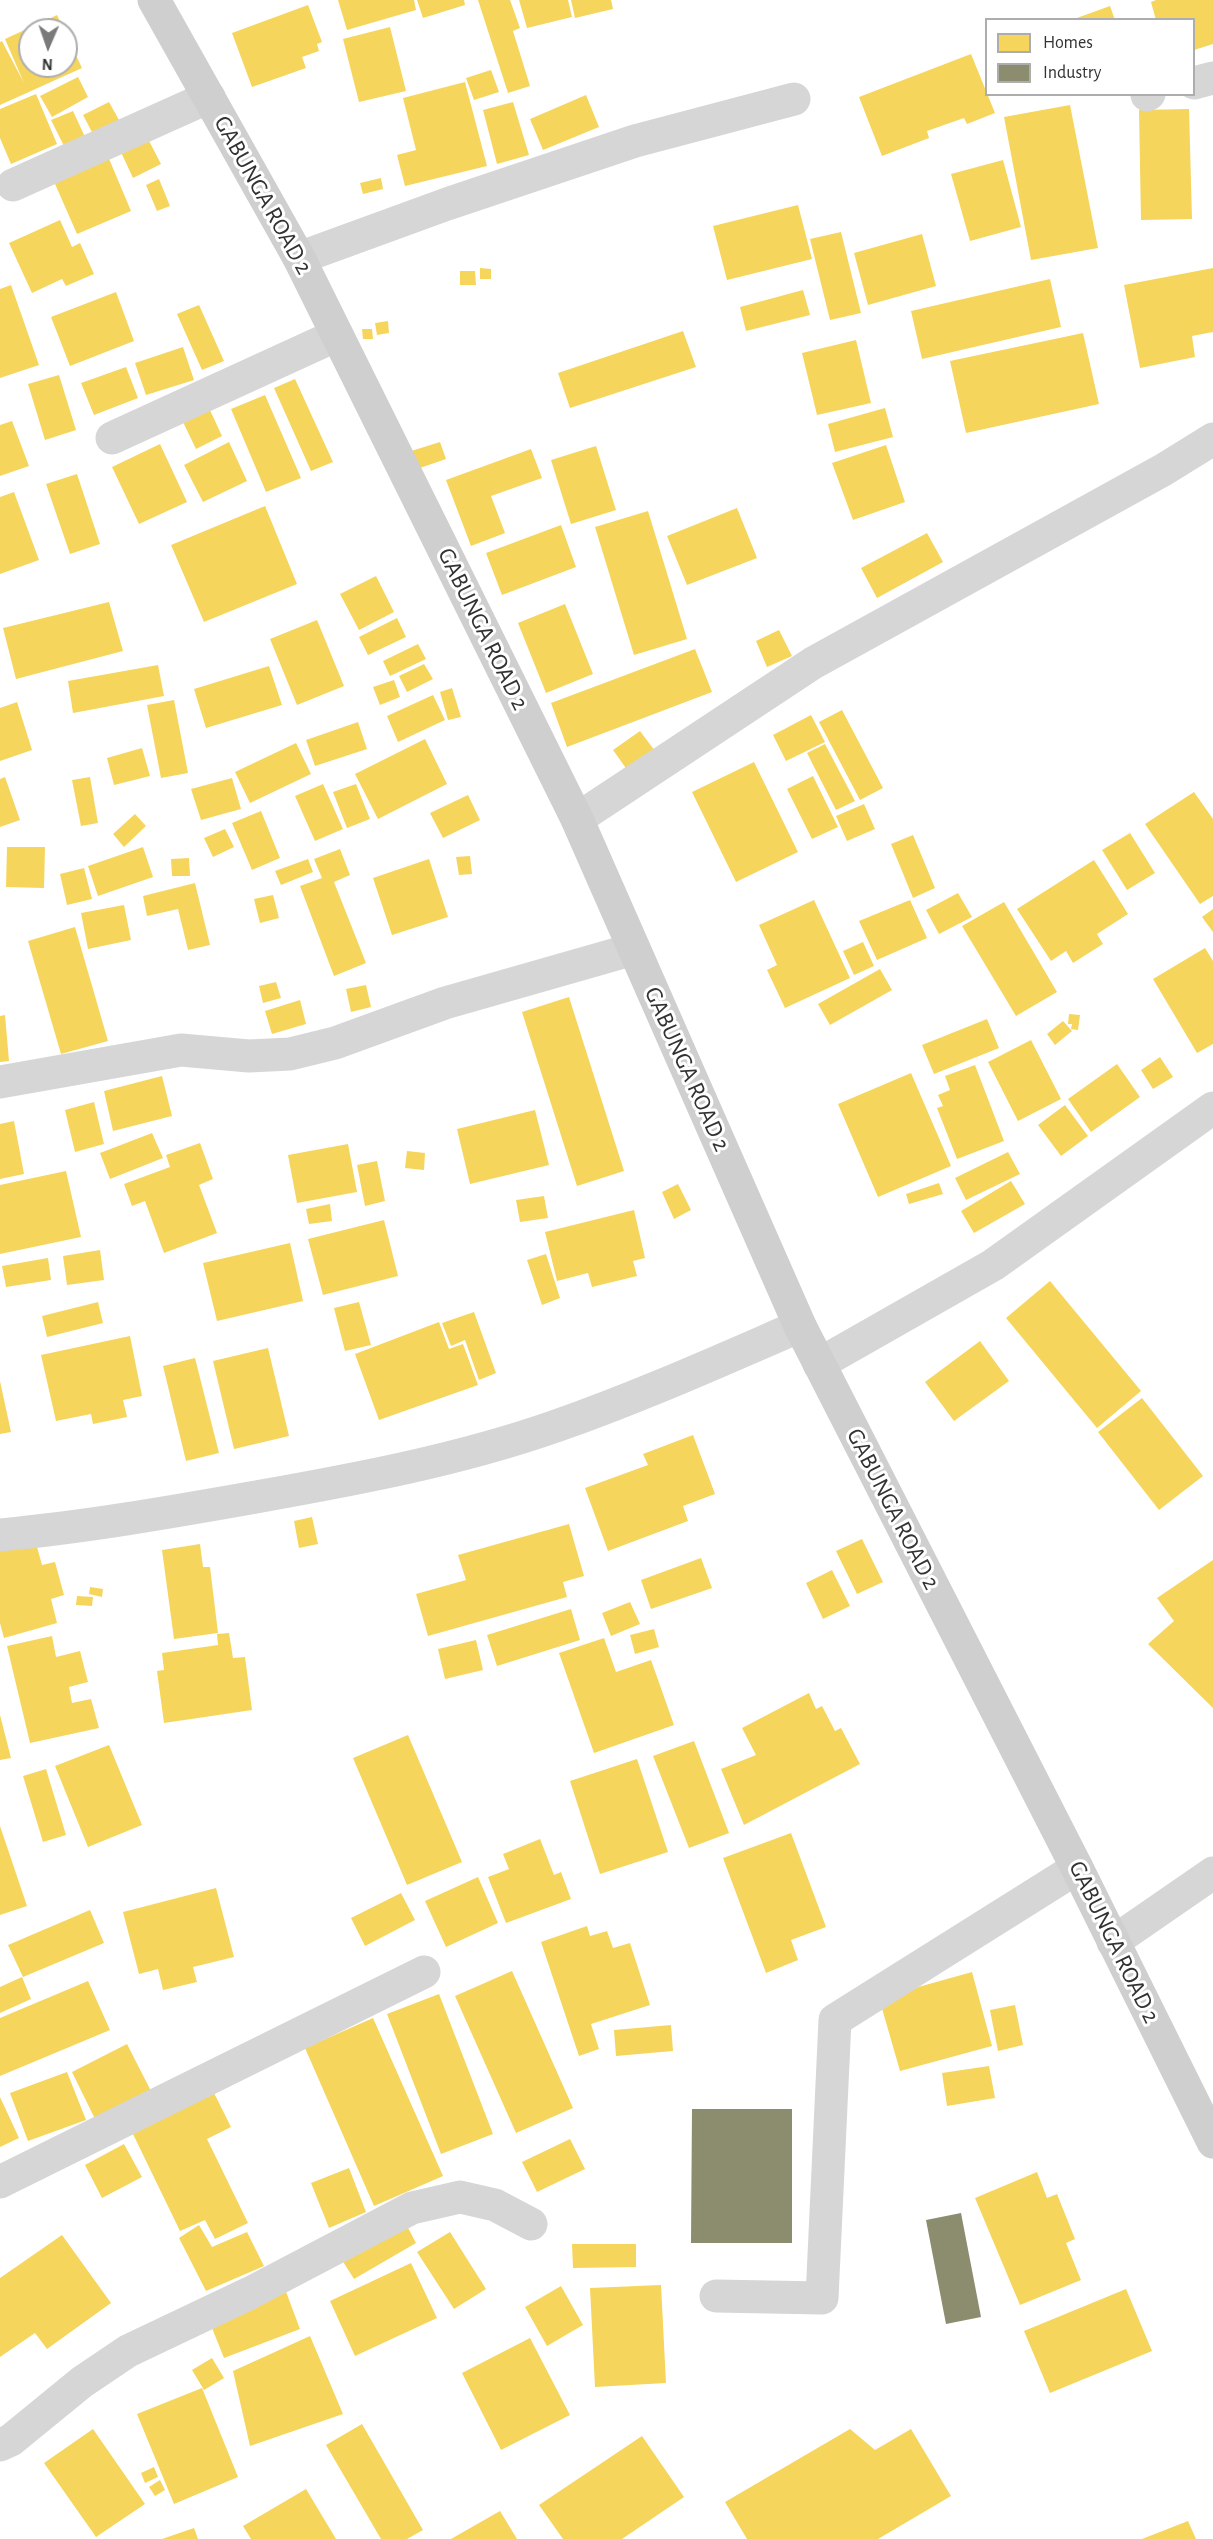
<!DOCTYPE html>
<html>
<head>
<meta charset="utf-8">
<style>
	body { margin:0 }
	#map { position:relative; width:1213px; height:2539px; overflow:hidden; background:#fff; font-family:"Alegreya Sans",sans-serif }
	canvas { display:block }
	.legend { position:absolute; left:985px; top:18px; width:210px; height:78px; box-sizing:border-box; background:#fff; border:2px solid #adadad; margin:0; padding:8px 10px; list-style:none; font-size:18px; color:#323232 }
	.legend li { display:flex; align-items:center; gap:12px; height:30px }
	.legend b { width:30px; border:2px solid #adadad }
	.north { position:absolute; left:18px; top:18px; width:60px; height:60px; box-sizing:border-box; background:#fff; border:2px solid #adadad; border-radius:50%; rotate:182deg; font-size:16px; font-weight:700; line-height:24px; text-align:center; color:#323232 }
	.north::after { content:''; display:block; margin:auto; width:21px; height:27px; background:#7a7a7a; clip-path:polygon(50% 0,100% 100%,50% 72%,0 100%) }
</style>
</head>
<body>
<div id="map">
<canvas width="1213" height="2539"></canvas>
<ul class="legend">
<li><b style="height:16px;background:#f6d55c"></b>Homes</li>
<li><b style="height:16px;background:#8c8c6e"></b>Industry</li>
</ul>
<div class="north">N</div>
</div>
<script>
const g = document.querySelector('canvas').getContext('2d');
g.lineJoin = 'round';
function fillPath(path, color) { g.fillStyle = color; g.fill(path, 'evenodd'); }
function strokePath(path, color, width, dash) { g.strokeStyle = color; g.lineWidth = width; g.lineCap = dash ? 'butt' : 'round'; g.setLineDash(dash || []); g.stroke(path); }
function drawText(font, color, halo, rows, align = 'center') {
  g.font = font + ' "Alegreya Sans",sans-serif'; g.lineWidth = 6; g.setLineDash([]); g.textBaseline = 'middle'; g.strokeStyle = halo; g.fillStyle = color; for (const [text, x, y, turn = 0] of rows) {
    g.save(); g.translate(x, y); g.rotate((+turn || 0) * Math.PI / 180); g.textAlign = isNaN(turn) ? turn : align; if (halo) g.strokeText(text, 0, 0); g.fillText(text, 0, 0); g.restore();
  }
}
const homes = new Path2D(`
	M338 0H414L416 10 347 30Z
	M417 0H464L465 5 423 18Z
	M478 0H510L520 28 513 31 530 86 508 93Z
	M519 0H568L572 17 527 28Z
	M571 0H611L613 9 575 18Z
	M1156 0H1213V44L1194 50V20H1156L1151 2Z
	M308 5 322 42 317 44 319 51 302 57 306 68 252 87 232 33Z
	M1110 6 1115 20H1075L1074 19Z
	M57 15 64 30H30V66H66V34L82 68 0 105V42L2 41 24 83 5 39Z
	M390 27 406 91 359 102 343 39Z
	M971 54 995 113 967 124 964 118 927 131 929 138 882 156 859 97Z
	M491 70 499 92 474 100 466 78Z
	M78 77 88 97 52 117 40 96Z
	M465 82 487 166 405 186 397 155 416 150 403 98Z
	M36 94 57 144 11 164 0 138V109Z
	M586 95 599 127 543 150 530 119Z
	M109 102 119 120 93 134 83 115Z
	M513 102 529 155 497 164 483 110Z
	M1070 105 1098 248 1031 260 1004 117Z
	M1189 109 1192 219 1141 220 1139 110Z
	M73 111 85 137 64 146 51 120Z
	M147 137 161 164 133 178 120 150Z
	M107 154 131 211 77 234 52 177Z
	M1003 160 1021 227 970 241 951 174Z
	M381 178 383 189 363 194 360 183Z
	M159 179 170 206 157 211 146 185Z
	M798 205 812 259 727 280 713 226Z
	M60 220 72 247 80 243 94 274 66 286 62 279 32 293 9 243Z
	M841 232 861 313 830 320 810 239Z
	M922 234 936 286 868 305 854 253Z
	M480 268 491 269V279H480Z
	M1213 268V332L1192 336 1195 357 1140 368 1124 285Z
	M460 271H475L476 285H460Z
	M1050 279 1061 327 922 359 911 311Z
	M11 285 39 365 0 378V289Z
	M803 290 810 315 746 331 740 307Z
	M116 292 134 341 70 366 51 317Z
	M199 305 224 361 202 370 177 314Z
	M388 321 389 333 377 335 375 323Z
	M362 329H372L373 339H363Z
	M683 331 696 367 570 408 558 373Z
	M1083 333 1099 404 966 433 950 361Z
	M856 340 871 403 817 415 802 353Z
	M183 347 194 380 146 395 135 363Z
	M126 367 138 398 94 415 81 383Z
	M59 375 76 430 45 440 28 384Z
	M295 379 333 462 311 471 274 388Z
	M265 395 301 478 266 492 231 409Z
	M209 408 222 436 196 449 183 422Z
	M885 408 893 437 835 452 828 424Z
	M12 421 29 466 0 476V425Z
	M229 442 247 481 203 502 184 465Z
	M440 442 446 459 414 470 408 452Z
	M160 444 187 502 139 524 112 467Z
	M886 445 905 502 853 520 832 463Z
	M596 446 616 510 571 524 551 460Z
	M531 449 542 478 491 496 505 533 471 546 446 480Z
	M77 474 100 544 70 554 46 484Z
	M14 492 39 560 0 574V497Z
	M265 506 297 584 204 622 171 545Z
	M737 508 757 558 687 585 667 536Z
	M648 511 687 639 634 655 595 527Z
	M561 525 576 567 502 595 486 553Z
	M927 533 943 562 877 598 861 568Z
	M376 576 394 612 359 630 340 594Z
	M109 602 123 651 16 679 3 628Z
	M565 604 593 674 546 693 518 623Z
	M397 618 406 637 368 655 359 637Z
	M317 620 344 686 297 705 270 639Z
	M779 630 792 656 767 667 756 641Z
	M418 644 426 659 390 676 383 661Z
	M695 649 712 692 567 747 551 703Z
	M424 664 433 679 407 692 399 676Z
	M158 665 164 696 73 713 68 681Z
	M269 666 282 705 206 728 194 689Z
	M394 680 400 697 380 705 373 687Z
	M452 688 461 717 448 720 440 692Z
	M433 695 445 720 398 742 387 716Z
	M174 700 188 773 161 778 147 705Z
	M17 702 32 750 0 761V708Z
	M842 710 883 788 860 800 819 722Z
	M811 715 825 742 786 761 773 735Z
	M358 722 367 749 315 766 306 740Z
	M640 731 655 751 628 771 613 750Z
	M425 739 447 784 378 819 355 774Z
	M296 743 311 774 250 803 235 772Z
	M825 744 855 801 836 810 807 753Z
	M142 748 150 776 114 785 107 758Z
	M754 762 798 852 736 882 692 792Z
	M813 776 838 827 812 839 787 789Z
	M5 777 20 820 0 827V779Z
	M90 777 98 823 81 826 72 780Z
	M232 778 241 809 201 820 191 789Z
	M323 784 343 829 315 841 295 796Z
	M356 784 370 819 347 828 333 792Z
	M1194 792 1213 819V896L1200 904 1145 824Z
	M468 795 480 820 443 838 430 813Z
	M864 804 875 829 847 841 836 816Z
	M261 811 280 858 252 870 232 823Z
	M135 814 146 826 124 847 113 834Z
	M225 829 234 847 213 857 204 838Z
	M1130 833 1155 873 1127 890 1102 850Z
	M913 835 935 888 913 898 891 844Z
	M7 847H45L44 888 6 887Z
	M143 847 153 877 98 896 88 866Z
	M340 849 350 875 334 882 366 963 334 976 300 886 322 878 314 859Z
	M470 856 472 874 459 875 456 857Z
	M189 858 190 876H172L171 859Z
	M308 859 313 872 281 885 275 871Z
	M429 859 448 917 392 935 373 878Z
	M1094 860 1128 914 1097 934 1103 944 1073 963 1066 951 1051 961 1017 909Z
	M84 868 92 899 67 905 60 874Z
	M195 883 210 945 188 950 178 909 147 916 143 896Z
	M958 893 972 917 939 934 926 910Z
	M273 895 279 918 260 923 254 899Z
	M814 900 850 978 785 1008 767 970 777 965 759 925Z
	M910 900 927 938 877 960 859 921Z
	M1004 902 1057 992 1016 1016 962 926Z
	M124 905 131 940 88 949 81 913Z
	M1213 909V932L1202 917Z
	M75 927 108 1041 61 1054 28 941Z
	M863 942 874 966 854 975 843 951Z
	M1205 948 1213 961V1044L1197 1053 1153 979Z
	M880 969 892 990 830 1025 818 1004Z
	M276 982 281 998 263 1003 259 986Z
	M366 985 371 1007 351 1012 346 989Z
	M569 997 624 1171 577 1186 522 1012Z
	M300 1000 306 1024 272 1034 265 1011Z
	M1069 1014 1080 1015 1078 1030 1071 1029 1072 1024H1068Z
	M5 1015 9 1061 0 1062V1016Z
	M987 1019 999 1048 934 1074 922 1045Z
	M1063 1021 1072 1031 1055 1045 1047 1034Z
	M1031 1040 1061 1099 1018 1121 988 1062Z
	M1160 1057 1173 1077 1153 1089 1141 1070Z
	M1117 1064 1140 1097 1091 1132 1068 1099Z
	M975 1065 1004 1141 957 1159 937 1108 943 1106 938 1095 950 1090 945 1076Z
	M911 1073 951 1166 878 1197 838 1104Z
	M162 1076 172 1116 113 1131 104 1091Z
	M94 1102 104 1144 75 1152 65 1110Z
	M1065 1105 1088 1136 1061 1156 1038 1125Z
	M535 1110 549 1165 470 1184 457 1129Z
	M14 1121 24 1174 0 1179V1124Z
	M152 1133 163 1158 110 1179 100 1153Z
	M200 1143 213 1179 199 1185 217 1233 164 1253 145 1201 132 1206 124 1184 170 1167 166 1155Z
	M348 1144 357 1192 297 1203 288 1155Z
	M407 1151 425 1153 424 1170 405 1168Z
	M1008 1152 1020 1174 966 1200 955 1178Z
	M377 1161 385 1201 365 1206 357 1165Z
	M66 1171 81 1237 0 1254V1185Z
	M1011 1181 1025 1204 974 1233 961 1211Z
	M939 1183 943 1194 909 1204 906 1194Z
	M678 1184 691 1210 674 1219 662 1192Z
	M544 1196 548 1218 520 1222 516 1200Z
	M330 1204 332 1221 309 1224 306 1209Z
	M634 1210 645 1258 633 1261 637 1276 592 1287 588 1273 557 1281 545 1232Z
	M384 1220 398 1276 323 1295 308 1239Z
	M290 1243 303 1301 217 1321 203 1263Z
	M100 1250 104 1280 67 1285 63 1256Z
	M546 1254 560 1298 542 1305 527 1260Z
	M48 1258 51 1280 6 1287 2 1266Z
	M1050 1281 1141 1391 1097 1428 1006 1318Z
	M98 1302 103 1323 47 1337 42 1316Z
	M359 1302 371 1345 345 1351 334 1308Z
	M474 1312 496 1373 479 1380 465 1340 451 1346 442 1323Z
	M439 1322 449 1349 463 1344 478 1385 379 1420 355 1354Z
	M130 1336 142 1396 123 1400 127 1417 93 1424 91 1414 56 1421 41 1355Z
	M980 1341 1009 1381 954 1421 925 1382Z
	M268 1348 289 1436 234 1449 213 1361Z
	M195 1358 219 1453 186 1461 163 1366Z
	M0 1381 11 1432 0 1434Z
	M1142 1398 1203 1476 1159 1510 1098 1432Z
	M693 1435 715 1494 683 1506 688 1521 608 1551 585 1488 648 1465 643 1454Z
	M312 1517 318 1544 299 1548 294 1521Z
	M569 1524 584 1576 563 1582 567 1597 428 1636 416 1594 466 1580 458 1555Z
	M862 1539 883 1582 857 1594 836 1551Z
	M35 1540 42 1565 55 1562 64 1595 51 1599 57 1623 4 1638 0 1623V1550Z
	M200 1544 203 1567H210L218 1633 174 1639 162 1550Z
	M701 1558 712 1588 651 1609 641 1580Z
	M1213 1560V1708L1148 1644 1174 1621 1157 1598Z
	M832 1570 850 1606 823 1619 806 1583Z
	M90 1587 103 1589 102 1597 89 1594Z
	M77 1596 93 1597 92 1606 76 1605Z
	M630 1602 640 1624 611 1636 602 1613Z
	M571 1609 580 1640 497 1666 487 1635Z
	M654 1629 659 1647 635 1654 630 1635Z
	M229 1633 233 1658 245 1657 252 1710 164 1723 157 1671 164 1670 162 1653 218 1645 217 1634Z
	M52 1636 56 1657 80 1651 88 1682 69 1687 72 1703 91 1699 99 1728 30 1743 7 1646Z
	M604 1638 616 1672 651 1660 674 1725 594 1753 559 1653Z
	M476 1640 483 1670 445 1679 438 1649Z
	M809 1693 816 1709 822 1706 835 1731 841 1728 860 1764 744 1825 721 1769 756 1755 742 1728Z
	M0 1715 11 1758 0 1760Z
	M408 1735 462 1862 407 1885 353 1758Z
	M694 1741 729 1833 689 1848 653 1756Z
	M109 1745 142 1825 88 1847 55 1766Z
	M637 1759 668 1852 600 1874 570 1781Z
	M46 1769 66 1835 43 1842 23 1776Z
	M0 1826 27 1906 0 1915Z
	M791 1833 826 1927 791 1940 798 1960 766 1973 723 1858Z
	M540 1839 554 1875 561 1872 571 1899 506 1923 488 1877 509 1869 503 1854Z
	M478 1877 498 1923 446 1947 425 1901Z
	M216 1888 234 1957 193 1967 197 1982 163 1990 158 1969 139 1974 123 1912Z
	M401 1893 415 1920 365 1946 351 1918Z
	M90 1910 104 1943 23 1977 8 1945Z
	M587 1926 590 1936 607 1931 613 1948 630 1943 650 2005 591 2024 599 2049 579 2056 541 1942Z
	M512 1971 573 2108 516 2133 455 1996Z
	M972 1972 992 2046 900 2071 879 1998Z
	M22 1977 31 1999 0 2013V1987Z
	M88 1981 110 2030 0 2076V2018Z
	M439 1994 493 2134 441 2154 387 2014Z
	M1015 2005 1023 2045 998 2051 990 2010Z
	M373 2018 443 2176 374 2206 305 2048Z
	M671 2025 673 2051 616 2056 614 2030Z
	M127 2044 152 2093 96 2121 72 2072Z
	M989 2066 995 2098 947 2106 942 2073Z
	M67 2072 86 2120 28 2141 10 2093Z
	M214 2093 231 2127 207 2139 248 2223 215 2239 205 2220 180 2231 132 2132Z
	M0 2097 19 2138 0 2147Z
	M570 2139 585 2169 537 2192 522 2162Z
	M124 2144 142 2177 102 2198 85 2165Z
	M349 2168 366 2212 329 2228 311 2183Z
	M1037 2172 1047 2198 1057 2194 1075 2239 1066 2243 1081 2280 1020 2305 975 2198Z
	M406 2224 416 2243 354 2279 342 2260Z
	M199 2225 212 2247 247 2232 264 2266 206 2291 179 2238Z
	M450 2232 486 2289 454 2309 417 2252Z
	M62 2235 111 2303 47 2349 35 2333 0 2357V2278Z
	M572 2244H636V2267L573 2268Z
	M411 2263 437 2318 355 2356 330 2301Z
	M661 2285 666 2383 595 2387 590 2288Z
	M561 2286 583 2325 547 2346 525 2307Z
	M285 2289 300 2329 224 2358 208 2318Z
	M1126 2289 1152 2351 1050 2393 1024 2331Z
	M310 2336 343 2414 250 2446 233 2371Z
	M530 2338 570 2415 501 2450 462 2373Z
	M212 2358 224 2378 204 2390 192 2370Z
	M202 2388 238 2477 174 2504 137 2414Z
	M362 2424 423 2530 407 2539H381L326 2445Z
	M93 2429 145 2504 96 2537 44 2463Z
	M850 2429 875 2450 911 2429 951 2496 878 2539H747L725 2502Z
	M642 2436 684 2497 622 2539H563L539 2505Z
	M154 2467 158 2477 145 2483 141 2473Z
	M160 2480 165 2490 155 2496 149 2487Z
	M306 2489 336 2539H251L243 2526Z
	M500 2511 517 2539H451Z
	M1188 2521 1196 2539H1142Z
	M194 2528 198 2539H162Z`);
const industry = new Path2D(`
	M692 2109H792V2243H691Z
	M961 2213 981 2317 946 2324 926 2220Z`);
const street = new Path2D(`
	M1194 83 1213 78
	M1147 95 1149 94
	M13 185 209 97
	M299 258 447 204 635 141 794 99
	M112 438 337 335
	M577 819 813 663 1163 470 1213 439
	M0 1082 181 1050 249 1056 290 1054 335 1043 445 1003 634 949
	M819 1364 993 1265 1213 1108
	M0 1535C86 1527 171 1512 256 1497 357 1479 459 1460 556 1426 639 1397 719 1361 800 1326
	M1113 1942 1213 1873
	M0 2182 424 1972
	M716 2296 822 2298 835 2020 1077 1868
	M0 2445 11 2440 82 2382 128 2351 250 2293 412 2208 460 2197 495 2205 531 2224`);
const secondary = new Path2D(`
	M154 0 299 258 577 819 800 1326 1077 1868 1213 2142`);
const streetNames = [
	["GABUNGA ROAD 2",263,195,61],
	["GABUNGA ROAD 2",483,629,64],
	["GABUNGA ROAD 2",687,1069,66],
	["GABUNGA ROAD 2",893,1509,63],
	["GABUNGA ROAD 2",1114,1942,64]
];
fillPath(homes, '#f6d55c');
fillPath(industry, '#8c8c6e');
strokePath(street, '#d6d6d6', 33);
strokePath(secondary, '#cfcfcf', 33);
drawText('24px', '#323232', '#fff', streetNames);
</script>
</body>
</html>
